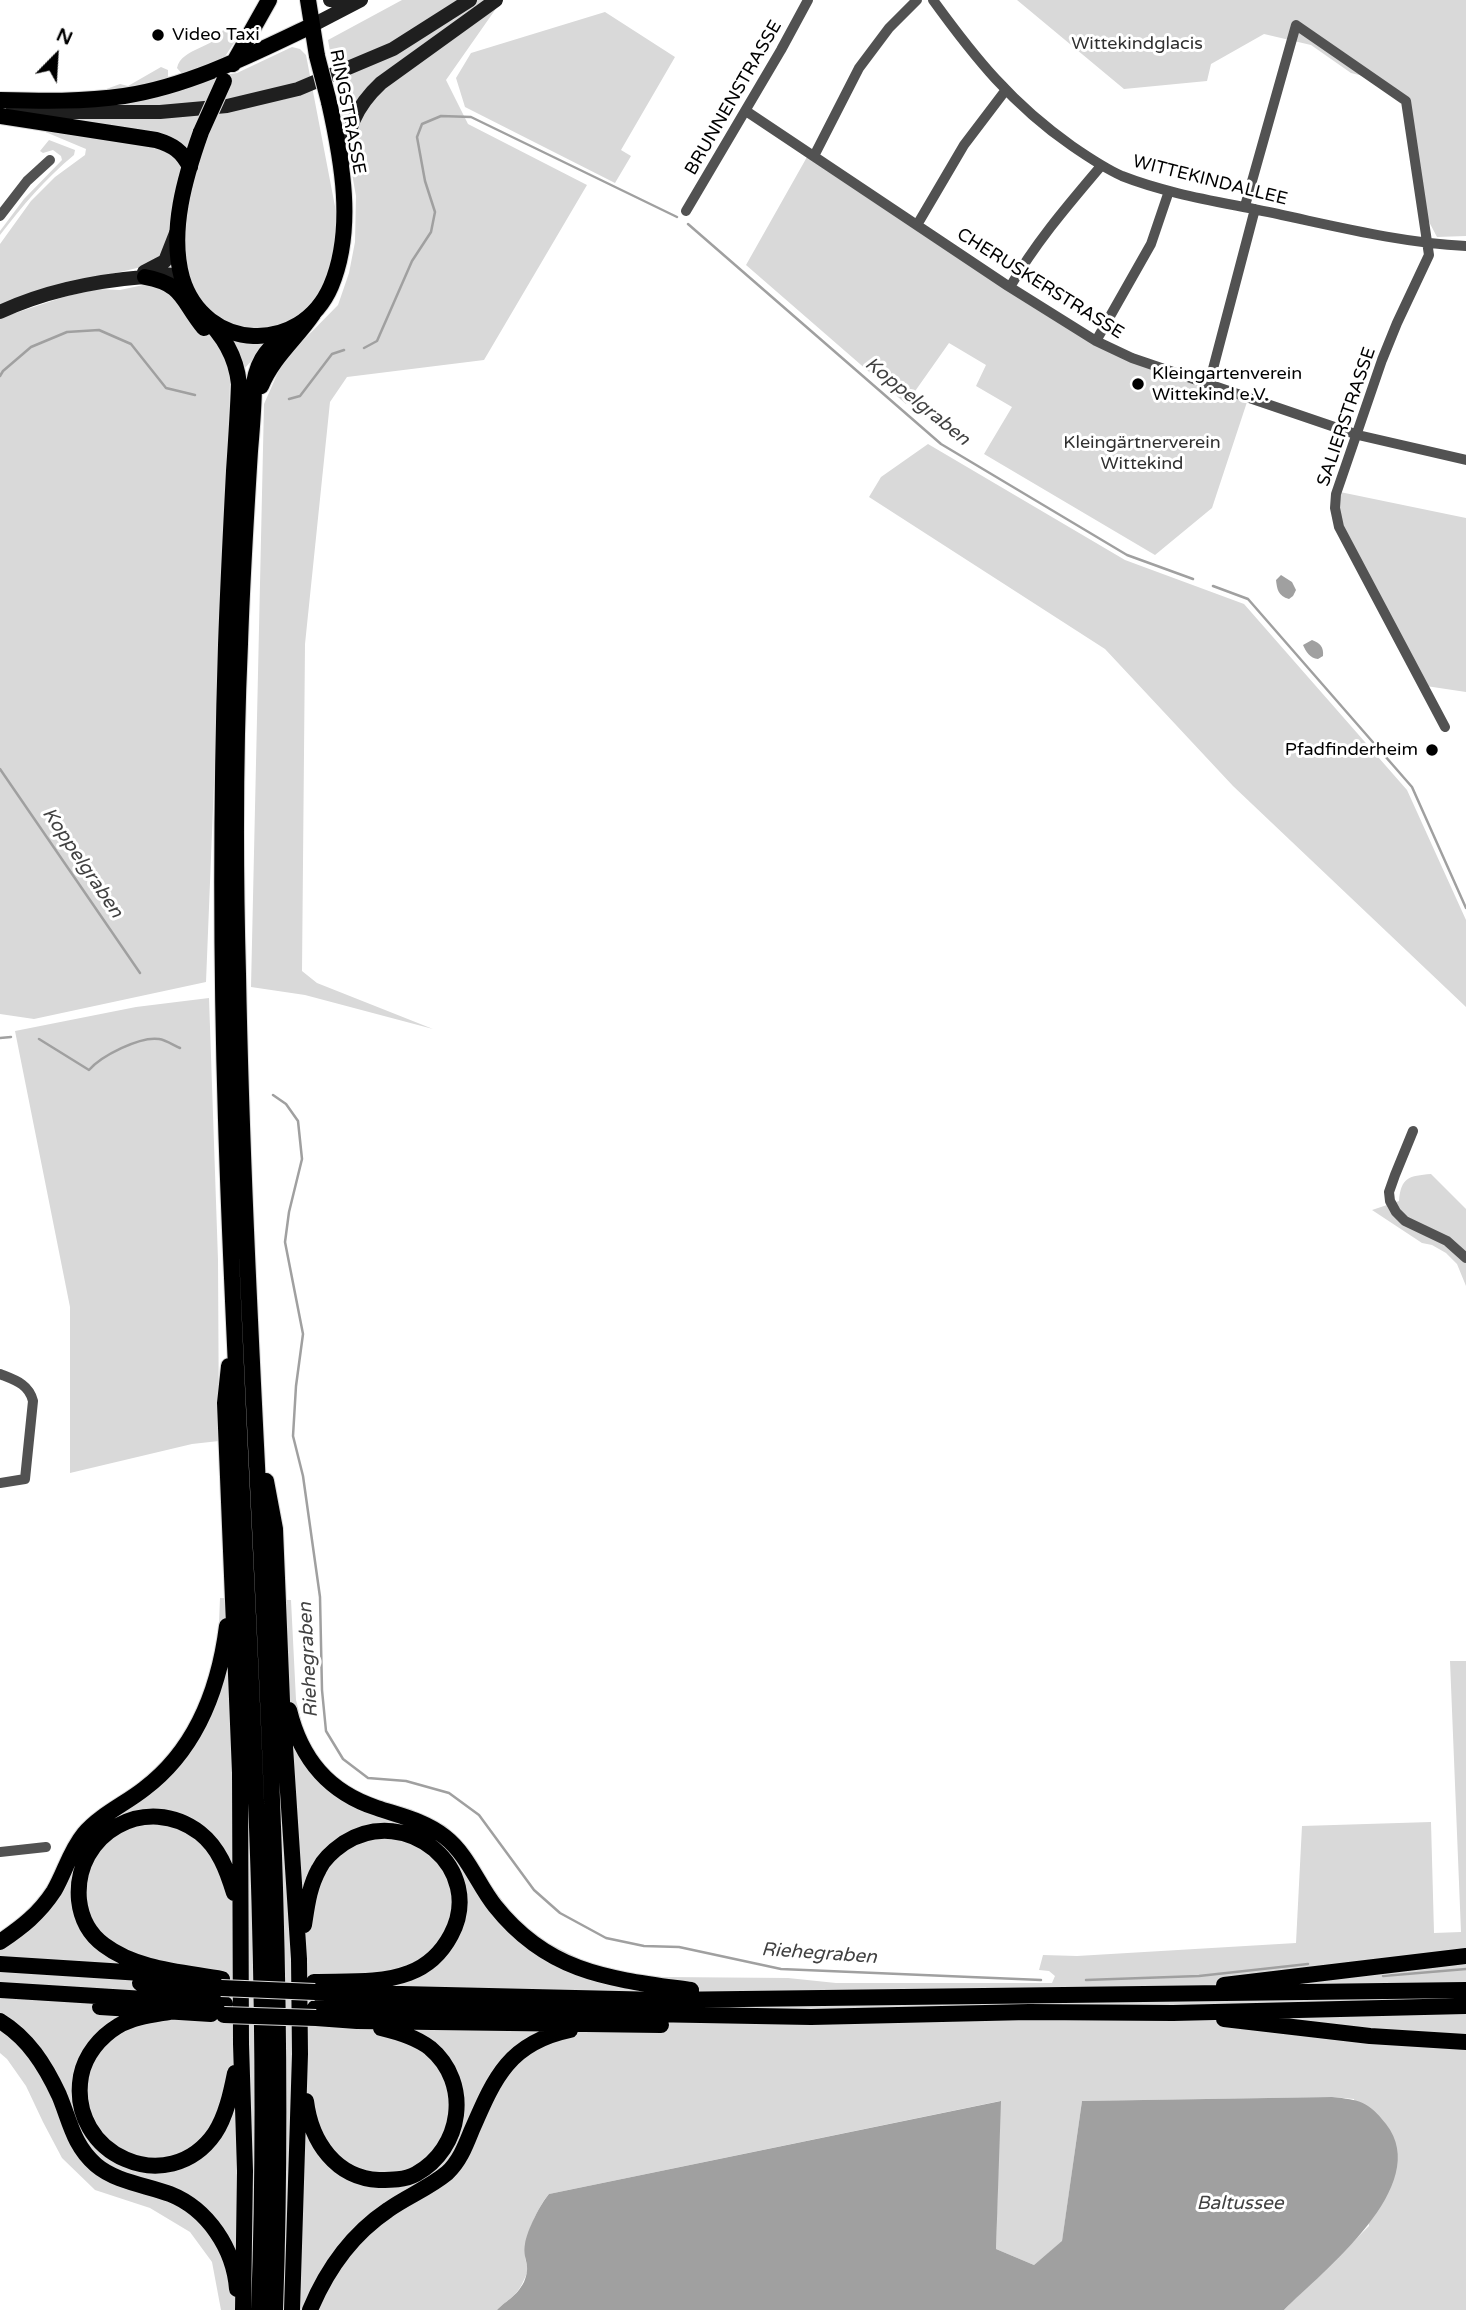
<!DOCTYPE html>
<html>
<head>
<meta charset="utf-8">
<style>
	body { margin:0 }
	#map { position:relative; width:1466px; height:2310px; overflow:hidden; background:#fff; font-family:"Varela Round",sans-serif }
	canvas { display:block }
	.north { position:absolute; left:21px; top:21px; width:70px; height:70px; -webkit-text-stroke:5px #fff; paint-order:stroke; rotate:24deg; font-size:19px; font-weight:700; line-height:28px; text-align:center; color:#000 }
	.north::after { content:''; display:block; margin:auto; width:24px; height:32px; background:#000; clip-path:polygon(50% 0,100% 100%,50% 72%,0 100%) }
</style>
</head>
<body>
<div id="map">
<canvas width="1466" height="2310"></canvas>
<div class="north">N</div>
</div>
<script>
const g = document.querySelector('canvas').getContext('2d');
g.lineJoin = 'round';
function fillPath(path, color) { g.fillStyle = color; g.fill(path, 'evenodd'); }
function strokePath(path, color, width, dash) { g.strokeStyle = color; g.lineWidth = width; g.lineCap = dash ? 'butt' : 'round'; g.setLineDash(dash || []); g.stroke(path); }
function drawText(font, color, halo, rows, align = 'center') {
  g.font = font + ' "Varela Round",sans-serif'; g.lineWidth = 6; g.setLineDash([]); g.textBaseline = 'middle'; g.strokeStyle = halo; g.fillStyle = color; for (const [text, x, y, turn = 0] of rows) {
    g.save(); g.translate(x, y); g.rotate((+turn || 0) * Math.PI / 180); g.textAlign = isNaN(turn) ? turn : align; if (halo) g.strokeText(text, 0, 0); g.fillText(text, 0, 0); g.restore();
  }
}
const green = new Path2D(`
	M402 0H502L446 80 468 124 587 185 484 360 347 377 330 402 305 644 302 971 317 983 433 1029 305 995 251 987 264 404 283 361 338 305 349 273 355 242 356 196 328 40Z
	M1017 0H1466V236L1437 237 1427 218 1410 107 1363 76 1351 73 1311 45 1264 34 1211 64 1207 81 1124 89Z
	M605 12 675 57 621 150 631 156 615 183 465 107 456 78 471 53Z
	M223 30 238 37 222 61 183 75 177 68C182 47 215 49 223 30Z
	M292 47 300 49 306 55 337 217 333 261 323 290 305 316 271 340 230 384 206 982 34 1019 0 1014V318L67 296 99 289 120 290 148 284 150 265 43 290 0 306V244L31 201 55 177 85 155 86 149 24 123 42 116 95 118 129 101 217 76 237 73Z
	M161 67 168 70V79L149 86 101 91 120 84 128 86Z
	M49 140 75 150 74 155C45 179 23 205 0 235V231L24 199 62 160 61 156 53 150 43 153 40 151Z
	M807 157 1091 341 1168 375 1247 402 1212 508 1155 555 984 454 1012 407 976 386 986 365 949 343 906 404 746 265Z
	M928 444 1125 560 1244 604 1407 790 1466 920V1007L1233 786 1105 649 869 497 881 477Z
	M1340 492 1466 518V692L1426 686 1344 532 1337 506Z
	M209 998 218 1260 219 1441 192 1444 70 1473V1307L15 1031 136 1007Z
	M1431 1174 1466 1209V1286L1457 1264 1446 1253 1432 1245 1422 1243 1372 1210 1399 1201C1401 1177 1409 1176 1431 1174Z
	M220 1598 291 1600 296 1700 305 1735 318 1761 341 1784 367 1796 411 1809 446 1826 464 1845 490 1884 517 1920 548 1943 588 1963 623 1974 664 1977 788 1978 836 1983H1052L1055 1976 1049 1971 1039 1970 1043 1955 1077 1956 1296 1943 1302 1826 1431 1822 1434 1933 1461 1932 1450 1661H1466V2310H1284L1369 2226 1354 2099 1332 2097 1082 2101 1062 2242 1034 2265 996 2249 1000 2101 549 2194C538 2206 524 2238 525 2255 526 2268 531 2267 523 2282 516 2297 508 2299 497 2310H221L212 2262 190 2232 150 2208 95 2190 62 2158 43 2122 26 2086 7 2059 0 2053V1934L29 1914 46 1890 57 1865 73 1836 146 1780 169 1756 202 1706 218 1649Z`);
const water = new Path2D(`
	M1281 575 1292 582 1296 590 1293 596 1289 599C1278 596 1277 589 1276 580Z
	M1312 640C1320 643 1324 647 1323 656L1318 659C1310 658 1306 652 1303 645Z
	M1332 2097C1360 2100 1368 2101 1386 2124 1434 2185 1323 2271 1284 2310H497C508 2299 516 2297 524 2282 532 2264 522 2260 525 2244 527 2230 541 2203 549 2194L1001 2101 996 2249 1034 2265 1062 2241 1082 2101Z`);
const stream = new Path2D(`
	M688 224 941 444 1127 555 1193 579
	M364 348 377 341 412 261 431 232 435 212 425 181 417 137 422 124 441 116 471 117 677 217
	M0 376 3 371 31 347 67 332 99 330 131 344 166 388 195 395
	M289 399 300 396 332 354 344 350
	M1213 586 1248 599 1412 787 1466 908
	M0 769 140 973
	M0 1038 11 1037
	M39 1039 89 1070C101 1056 140 1036 159 1039 166 1040 173 1045 180 1048
	M273 1095 286 1104 298 1121 302 1159 289 1212 285 1242 303 1334 296 1386 293 1436 303 1476 320 1597 322 1690 326 1731 343 1759 368 1778 406 1781 449 1793 479 1815 534 1890 560 1913 606 1938 644 1946 679 1947 781 1969 1041 1980
	M1383 1976 1466 1969
	M1086 1980 1199 1976 1308 1964`);
const minor = new Path2D(`
	M933 0C975 58 1012 104 1072 146 1088 157 1104 168 1122 176 1173 196 1229 203 1282 215 1343 228 1404 243 1466 246
	M746 111 1008 286 1096 341 1132 358 1358 435 1466 460
	M814 156 859 68 889 28 917 0
	M1245 206 1296 25 1406 101 1429 255 1397 323 1382 360 1336 494 1335 508 1339 527 1445 727
	M686 211 781 50 808 0
	M0 216 27 181 50 160
	M917 225 964 145 1005 91
	M1010 287C1036 242 1068 205 1101 166
	M1096 341 1151 244 1169 191
	M1209 384 1255 209
	M1413 1131 1395 1175 1389 1192 1390 1201 1396 1212 1405 1221 1447 1241 1466 1258
	M0 1374C15 1380 29 1384 33 1401L25 1479 0 1483
	M0 1852 46 1847`);
const secondary = new Path2D(`
	M330 0 353 2
	M311 26 361 0
	M12 112H160L227 106 298 89 393 49 470 0
	M342 165C349 129 353 109 381 83L496 0
	M144 272 165 261 176 233
	M0 312C45 291 95 281 144 277 158 276 169 272 182 277`);
const primary = new Path2D(`
	M308 0 317 56
	M233 64 269 0
	M0 100C41 101 83 102 124 96 190 86 252 54 311 26
	M0 116 156 140C173 145 182 151 190 167
	M201 132C185 177 169 231 182 278 204 352 301 356 331 286 355 229 342 160 329 102`);
const trunk = new Path2D(`
	M145 277C184 284 181 300 204 328
	M203 315C223 336 236 355 239 384 238 413 236 442 234 471 231 529 228 587 226 645 221 803 221 962 226 1120 238 1516 274 1913 259 2310
	M261 386C273 357 296 339 313 314
	M229 1366 225 1403 240 1773 241 2044 245 2171 243 2310
	M266 1481 275 1529 282 1701 299 1959 300 2054 292 2310
	M289 1710C301 1759 328 1792 377 1808 401 1816 425 1821 445 1837 468 1855 478 1885 495 1906 549 1974 611 1979 691 1990
	M304 1925C307 1906 309 1887 319 1869 324 1858 334 1850 344 1843 407 1803 486 1869 451 1935 442 1952 428 1966 409 1973 380 1984 345 1981 314 1982
	M0 1942C22 1927 39 1914 54 1891 65 1872 70 1851 84 1834 100 1815 125 1804 144 1789 197 1749 219 1689 227 1626
	M0 1964 157 1974
	M222 1979C183 1972 137 1970 104 1945 89 1934 81 1918 79 1900 73 1833 147 1792 200 1833 219 1848 227 1870 234 1893
	M140 1983 221 1988
	M1224 1985 1466 1956
	M0 1990 225 2004
	M315 1992 662 2000 1466 1990
	M100 2007 211 2014
	M315 2008 811 2017 1029 2012 1173 2013 1466 2006
	M169 2012C152 2015 134 2017 118 2026 100 2037 85 2055 81 2076 67 2155 169 2200 215 2133 226 2116 231 2093 235 2073
	M316 2018 357 2021 661 2025
	M1224 2019 1370 2036 1466 2042
	M0 2021C28 2038 45 2065 59 2095 70 2121 73 2145 96 2165 116 2182 146 2185 170 2194 208 2209 234 2249 237 2289
	M306 2101C311 2142 336 2178 379 2180 391 2180 405 2180 416 2174 462 2149 472 2083 430 2048 416 2037 398 2032 381 2028
	M275 2310C291 1864 246 1419 238 974 235 864 235 754 240 644 242 580 246 515 250 451 252 428 254 406 254 383 259 355 269 348 291 331
	M310 2310C327 2269 351 2235 388 2210 406 2197 429 2188 447 2173 459 2162 465 2147 471 2132 494 2079 508 2043 570 2030`);
const primaryBridge = new Path2D(`
	M317 56 329 102
	M201 132 224 81`);
const trunkBridge = new Path2D(`
	M221 1988 315 1992
	M224 2015 316 2018`);
const markers = [
	[158,35,7,"#000"],
	[1138,384,7,"#000"],
	[1432,750,7,"#000"]
];
const poiNames = [
	["Video Taxi",172,35],
	["Kleingartenverein",1152,374],
	["Wittekind e.V.",1152,395],
	["Pfadfinderheim",1418,750,"right"]
];
const parkNames = [
	["Wittekindglacis",1137,44],
	["Kleingärtnerverein",1142,443],
	["Wittekind",1142,464]
];
const streetNames = [
	["BRUNNENSTRASSE",734,98,-60],
	["RINGSTRASSE",347,112,79],
	["WITTEKINDALLEE",1210,181,14],
	["CHERUSKERSTRASSE",1040,284,32],
	["SALIERSTRASSE",1347,417,-71]
];
const waterNames = [
	["Koppelgraben",917,402,39],
	["Koppelgraben",82,863,56],
	["Riehegraben",309,1660,-93],
	["Riehegraben",819,1954,4],
	["Baltussee",1240,2204]
];
fillPath(green, '#d9d9d9');
fillPath(water, '#a0a0a0');
strokePath(stream, '#a0a0a0', 2.5);
strokePath(primary, '#dbdbdb', 18);
strokePath(trunk, '#dbdbdb', 18);
strokePath(minor, '#525252', 10);
strokePath(secondary, '#1f1f1f', 14);
strokePath(primary, '#000', 16);
strokePath(trunk, '#000', 16);
strokePath(primaryBridge, '#dbdbdb', 18, []);
strokePath(trunkBridge, '#dbdbdb', 18, []);
strokePath(primaryBridge, '#000', 16);
strokePath(trunkBridge, '#000', 16);
for (const [x, y, r, color] of markers) { const dot = new Path2D(); dot.arc(x, y, r, 0, 2 * Math.PI); g.fillStyle = color; g.fill(dot); strokePath(dot, '#fff', 2.5); }
drawText('18px', '#000', '#fff', poiNames, 'left');
drawText('18px', '#303030', '#fff', parkNames);
drawText('18px', '#000', '#fff', streetNames);
drawText('italic 19px', '#414141', '#fff', waterNames);
</script>
</body>
</html>
